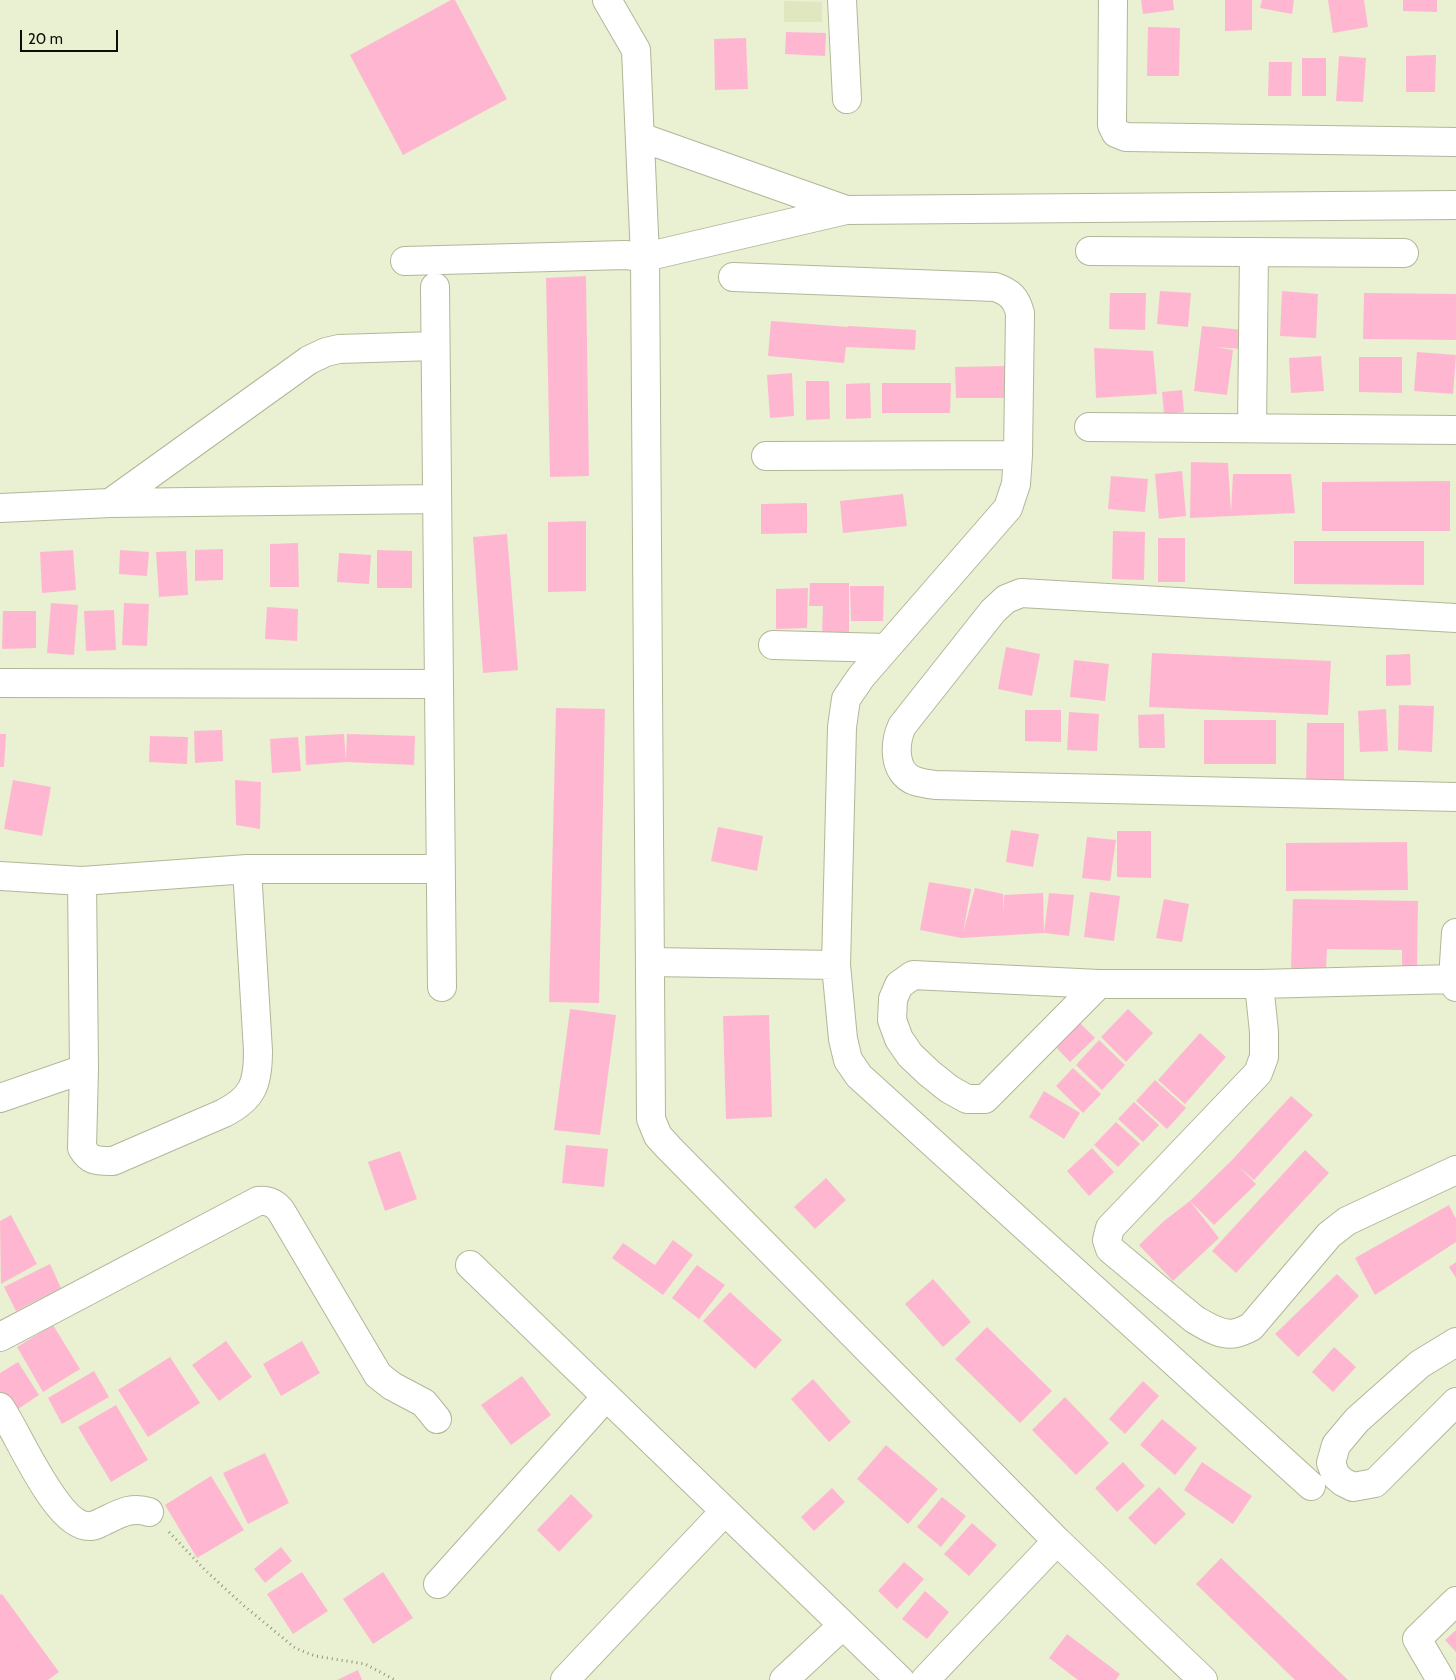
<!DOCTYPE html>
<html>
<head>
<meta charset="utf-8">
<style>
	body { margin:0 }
	#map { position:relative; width:1456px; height:1680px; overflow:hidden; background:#eaf0d2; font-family:Cabin,sans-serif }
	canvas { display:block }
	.scale { position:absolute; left:20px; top:30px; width:98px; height:22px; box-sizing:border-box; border:2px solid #0c0e05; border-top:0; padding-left:6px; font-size:15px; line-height:18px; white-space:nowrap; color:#0c0e05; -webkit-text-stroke:4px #eaf0d2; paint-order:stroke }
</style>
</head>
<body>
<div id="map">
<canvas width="1456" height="1680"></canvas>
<div class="scale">20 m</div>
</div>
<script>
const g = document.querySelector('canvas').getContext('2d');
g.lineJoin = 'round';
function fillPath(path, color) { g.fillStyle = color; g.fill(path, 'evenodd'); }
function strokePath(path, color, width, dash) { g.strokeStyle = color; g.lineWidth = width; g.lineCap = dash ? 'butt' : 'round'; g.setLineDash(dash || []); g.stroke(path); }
const built = new Path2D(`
	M784 1 822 2V22H784Z`);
const building = new Path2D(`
	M451 0H455L507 99 403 155 350 55Z
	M1141 0H1173L1174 10 1143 14Z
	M1225 0H1252V30L1225 31Z
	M1262 0H1294L1292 14 1260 8Z
	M1328 0H1364L1368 27 1333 33Z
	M1403 0H1437V12L1403 11Z
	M1148 27 1180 28 1179 76H1147Z
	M786 32 826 33 825 56 785 54Z
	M746 38 748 89 715 90 714 39Z
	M1436 55 1435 92H1406V56Z
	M1339 56 1366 58 1363 102 1336 101Z
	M1302 58H1326V96H1302Z
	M1269 62H1292L1291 96H1268Z
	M586 276 589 476 550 477 546 278Z
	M1160 291 1191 293 1188 327 1157 324Z
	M1282 291 1318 294 1316 338 1280 336Z
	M1110 293H1146L1145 330 1109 329Z
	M1364 293 1456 294V340L1363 339Z
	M771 321 848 327V326L916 330 915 350 846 347 844 363 768 356Z
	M1202 326 1244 330 1242 349 1215 347 1233 350 1227 395 1194 391Z
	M1094 348 1153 351 1157 394 1096 398Z
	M1417 352 1456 355 1453 394 1414 391Z
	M1321 356 1324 391 1291 393 1289 358Z
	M1359 357H1402V393L1359 392Z
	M1009 366V398H956L955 367Z
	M792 373 794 416 770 418 767 375Z
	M806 381H829L830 419 806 420Z
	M870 383 871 418 846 419V384Z
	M882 383H951L950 413H882Z
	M1182 390 1184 412 1164 414 1162 392Z
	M1191 462 1228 463 1231 512 1233 474H1291L1295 513 1190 518Z
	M1182 471 1186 516 1159 519 1155 474Z
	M1111 476 1148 479 1145 512 1108 509Z
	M1450 481V531H1322V482Z
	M903 494 907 526 843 533 840 501Z
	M807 503V533L761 534V504Z
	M586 521V591L548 592V522Z
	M1113 531 1145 532 1144 580 1112 579Z
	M507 534 518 670 483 673 473 537Z
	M1158 538H1185V582H1158Z
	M1294 541H1424V585L1294 584Z
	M298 543 299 587H270V544Z
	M223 549V580L195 581V550Z
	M73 550 76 590 42 593 40 552Z
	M120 550 149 552 147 576 119 574Z
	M377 550 412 551V588H377Z
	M186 551 188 595 159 597 156 552Z
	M339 553 371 555 369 584 337 582Z
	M810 583H849V634H822L823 606H809Z
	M850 586H884L883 621H851Z
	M808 588 807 628 776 629V589Z
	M51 603 78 605 74 655 47 653Z
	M124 603 149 604 147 646 122 645Z
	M267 607 298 609 297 641 265 639Z
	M114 610 116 650 86 651 84 611Z
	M3 611H36V648L2 649Z
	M1006 647 1040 654 1032 696 998 689Z
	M1152 653 1331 661 1328 715 1149 707Z
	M1410 654 1411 685 1386 686V655Z
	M1074 660 1109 664 1105 701 1070 697Z
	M1399 705 1434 706 1432 752 1398 750Z
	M556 708 605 709 599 1003 549 1002Z
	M1386 709 1388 751 1360 752 1358 711Z
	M1025 710H1061V742L1025 741Z
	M1069 712 1099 714 1097 751 1067 750Z
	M1164 714 1165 748H1139L1138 715Z
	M1204 720H1276V764H1204Z
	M1307 723H1344V785H1306Z
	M222 730 223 761 195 763 194 731Z
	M0 734H6L4 767H0Z
	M344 734 346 760 347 734 415 736 414 765 346 762 306 765 305 736Z
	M150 736 188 737 187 764 149 762Z
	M298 737 301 771 272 773 270 739Z
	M13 780 51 787 42 836 4 829Z
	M235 780 261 782 260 829 236 825Z
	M718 827 763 836 757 871 711 861Z
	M1011 830 1039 834 1033 867 1006 862Z
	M1117 831H1151V878L1117 877Z
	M1087 837 1116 840 1110 881 1082 878Z
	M1407 842 1408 890 1286 891V843Z
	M929 882 971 889 963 933 975 888 1003 894 1004 914V895L1043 893 1044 933 1049 893 1074 895 1069 936 1044 933 961 938 920 930Z
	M1090 892 1120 896 1114 941 1084 937Z
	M1164 899 1189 904 1182 942 1156 938Z
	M1293 899 1418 901 1417 967H1402V950L1327 949 1326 969 1291 968Z
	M570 1009 616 1015 600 1135 554 1130Z
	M1128 1009 1153 1033 1126 1062 1101 1037Z
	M769 1015 772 1117 726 1119 723 1016Z
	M1074 1017 1095 1038 1070 1062 1050 1041Z
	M1200 1033 1226 1057 1185 1104 1158 1080Z
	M1099 1040 1125 1065 1102 1090 1076 1065Z
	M1073 1068 1101 1094 1083 1113 1056 1086Z
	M1155 1080 1186 1108 1167 1129 1136 1101Z
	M1044 1091 1080 1113 1064 1139 1029 1117Z
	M1291 1096 1313 1115 1254 1180 1238 1166 1256 1184 1214 1225 1190 1201 1232 1160Z
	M1134 1102 1159 1125 1143 1142 1118 1119Z
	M1116 1122 1140 1144 1118 1167 1094 1145Z
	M566 1145 608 1149 604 1187 562 1183Z
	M1092 1148 1114 1172 1089 1196 1067 1171Z
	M1305 1150 1329 1173 1236 1273 1212 1251Z
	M400 1151 417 1199 385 1211 368 1162Z
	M826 1178 846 1200 815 1229 794 1207Z
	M1190 1201 1219 1238 1173 1281 1139 1245 1164 1221Z
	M1449 1205 1456 1219V1242L1375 1295 1355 1258Z
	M11 1215 37 1264 1 1284 0 1221Z
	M673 1240 693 1255 663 1295 612 1258 623 1243 655 1265Z
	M1456 1262V1278L1449 1267Z
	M50 1264 61 1288 16 1311 4 1287Z
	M697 1265 725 1285 699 1319 672 1298Z
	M1337 1274 1359 1296 1298 1357 1275 1334Z
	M933 1279 971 1322 943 1347 905 1304Z
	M730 1292 782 1340 755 1369 703 1321Z
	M53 1325 80 1369 43 1392 17 1347Z
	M987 1327 1052 1391 1020 1423 955 1359Z
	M226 1341 252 1377 219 1401 192 1365Z
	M302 1341 320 1373 281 1396 263 1364Z
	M1334 1347 1356 1367 1333 1392 1312 1372Z
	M170 1357 200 1403 148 1437 118 1390Z
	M18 1362 39 1395 12 1413 0 1393V1373Z
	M94 1371 109 1397 62 1424 48 1398Z
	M522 1376 551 1415 511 1445 481 1405Z
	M813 1379 851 1422 829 1442 791 1399Z
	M1143 1381 1159 1396 1125 1434 1109 1419Z
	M1065 1397 1109 1443 1076 1475 1032 1430Z
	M116 1405 148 1460 111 1482 78 1427Z
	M1162 1419 1197 1448 1175 1475 1140 1445Z
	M886 1445 938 1489 908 1524 857 1479Z
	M265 1453 289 1503 248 1524 223 1473Z
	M1123 1462 1145 1486 1117 1512 1095 1488Z
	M1202 1462 1252 1496 1233 1524 1184 1490Z
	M211 1476 244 1530 197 1558 165 1505Z
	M1159 1487 1186 1514 1155 1545 1128 1518Z
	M832 1488 845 1502 814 1531 801 1517Z
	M571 1494 593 1516 559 1552 537 1530Z
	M942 1497 966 1516 941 1547 917 1527Z
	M972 1523 997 1545 969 1576 944 1554Z
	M281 1547 292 1561 265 1583 254 1569Z
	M1221 1558 1348 1680H1295L1196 1584Z
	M904 1562 924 1579 897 1609 878 1591Z
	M302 1572 328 1611 293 1634 267 1594Z
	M383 1572 413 1618 373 1644 343 1599Z
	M925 1591 949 1612 927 1639 902 1619Z
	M2 1594 59 1672 48 1680H0V1595Z
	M1456 1630V1652L1445 1640Z
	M1067 1634 1120 1674 1116 1680H1078L1049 1658Z
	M358 1670 362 1680H337Z`);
const path = new Path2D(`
	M169 1532 205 1570 243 1605 295 1648 315 1656 365 1664 395 1680`);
const minor = new Path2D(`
	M607 0 636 50 645 257 651 1119 658 1136 669 1148 1057 1541 1203 1680
	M842 0 847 99
	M1113 0 1112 125 1116 133 1126 137 1456 142
	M640 137 846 210
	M1090 251 1404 253
	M405 261 625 255 645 257 846 210 1456 205
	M733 277 995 287C1010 292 1016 298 1020 313L1018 455 1016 484 1008 508 861 677 846 699 842 727 836 965 843 1039 848 1060 859 1076 1311 1486
	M435 287 442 987
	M1089 427 1456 430
	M1252 428 1254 252
	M766 456 1018 455
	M110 503 309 360 326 352 339 349 435 346
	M0 508 110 503 436 499
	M1456 618 1021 593 1006 599 993 611 902 726C894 744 893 773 915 781 921 783 928 784 935 785L1456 797
	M773 645 886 648
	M0 683 438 684
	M0 876 82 881 247 869H441
	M82 881 84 1069 82 1148C90 1162 98 1161 113 1161L224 1113C253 1098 258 1084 258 1051L247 869
	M1456 933 1453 979 1456 987
	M650 962 836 965
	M1099 984 985 1099H967L949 1089 929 1073 910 1055 899 1039 892 1020 893 999 899 985 913 975 1099 984H1259L1453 979
	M1259 984 1264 1032V1057L1258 1073 1110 1228 1107 1240 1110 1249 1194 1319C1206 1326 1222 1337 1236 1333 1241 1332 1247 1329 1251 1327L1329 1235 1347 1221 1456 1170
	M0 1098 84 1069
	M470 1265 900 1680
	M0 1337 258 1201C268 1200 275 1203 281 1211L378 1375 392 1386 424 1403 437 1419
	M1456 1342 1420 1364 1357 1420 1336 1445 1331 1463 1336 1476 1343 1482 1353 1487 1375 1483 1456 1402
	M0 1407C18 1432 57 1530 91 1526 95 1526 99 1523 102 1522 119 1514 131 1506 149 1512
	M438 1584 606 1397
	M565 1680 725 1511
	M784 1680 843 1625
	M925 1680 1057 1541
	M1441 1680 1417 1639 1456 1601`);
fillPath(built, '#dfe6c0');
fillPath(building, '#ffb7d1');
strokePath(minor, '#b1b799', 30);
strokePath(path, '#919580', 3, [1, 4]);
strokePath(minor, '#fff', 28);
</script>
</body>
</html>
